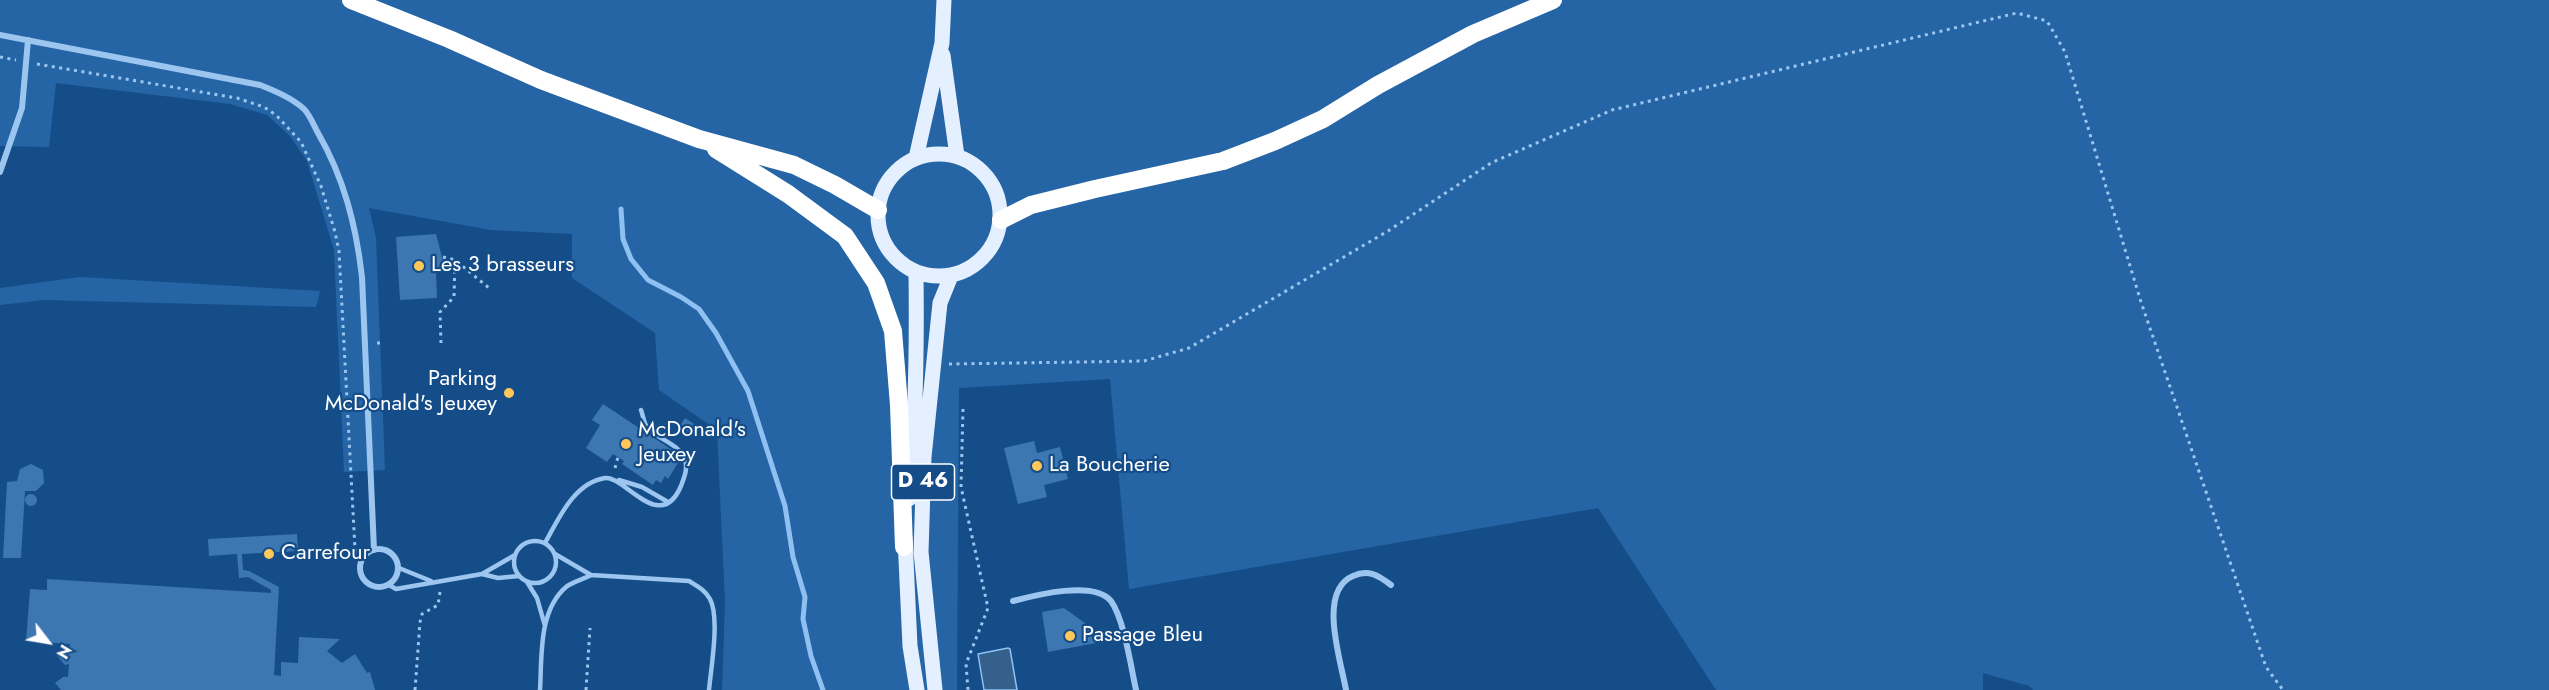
<!DOCTYPE html>
<html>
<head>
<meta charset="utf-8">
<style>
	body { margin:0 }
	#map { position:relative; width:2549px; height:690px; overflow:hidden; background:#154d89; font-family:Jost,sans-serif }
	canvas { display:block }
	.north { position:absolute; left:18px; top:612px; width:60px; height:60px; -webkit-text-stroke:4px #154d89; paint-order:stroke; rotate:121deg; font-size:16px; font-weight:700; line-height:24px; text-align:center; color:#fff }
	.north::after { content:''; display:block; margin:auto; width:21px; height:27px; background:#fff; clip-path:polygon(50% 0,100% 100%,50% 72%,0 100%) }
</style>
</head>
<body>
<div id="map">
<canvas width="2549" height="690"></canvas>
<div class="north">N</div>
</div>
<script>
const g = document.querySelector('canvas').getContext('2d');
g.lineJoin = 'round';
function fillPath(path, color) { g.fillStyle = color; g.fill(path, 'evenodd'); }
function strokePath(path, color, width, dash) { g.strokeStyle = color; g.lineWidth = width; g.lineCap = dash ? 'butt' : 'round'; g.setLineDash(dash || []); g.stroke(path); }
function drawText(font, color, halo, rows, align = 'center') {
  g.font = font + ' Jost,sans-serif'; g.lineWidth = 4.5; g.setLineDash([]); g.textBaseline = 'middle'; g.strokeStyle = halo; g.fillStyle = color; for (const [text, x, y, turn = 0] of rows) {
    g.save(); g.translate(x, y); g.rotate((+turn || 0) * Math.PI / 180); g.textAlign = isNaN(turn) ? turn : align; if (halo) g.strokeText(text, 0, 0); g.fillText(text, 0, 0); g.restore();
  }
}
const green = new Path2D(`
	M0 0H2549V690H2033L2029 686 1983 673V690H1716L1598 508 1129 589 1110 379 959 388 957 690H722L725 602 717 430 659 390 655 333 572 278V234L491 230 369 208 376 238 385 470 344 472 334 250 307 161 290 136 267 115 230 104 56 83 49 147 0 146Z
	M80 277 320 291 316 307 45 300 0 305V288Z`);
const water = new Path2D(`
	M1008 648 1010 649 1017 690H984L978 654Z`);
const stream = new Path2D(`
	M621 209 623 239 631 259 648 280 681 297 699 309 716 333 748 391 785 506 793 557 805 597 803 619 811 656 823 690`);
const building = new Path2D(`
	M436 234 443 261H441L442 272 436 273 437 298 400 300 396 237Z
	M603 404 675 452 672 456 679 461 668 479 665 476 661 483 656 480 653 485 622 464 624 461 613 454 607 462 586 448 600 425 592 420Z
	M685 418 697 426 692 434 680 426Z
	M1034 441 1037 453 1060 447 1068 479 1044 485 1047 497 1018 504 1004 448Z
	M31 464 43 470 44 483 36 491H25L21 558H3L7 482 17 481 20 469Z
	M25 500a6 6 0 1 1 12 0a6 6 0 1 1-12 0Z
	M297 534 298 551 242 554 243 570 249 571 279 587 274 675 281 676V662L298 663 299 637 340 639 327 651 342 663 355 654 367 673 370 672 375 690H61L55 683 63 677H68L69 664 65 665 57 656 65 650H70V644L26 641 30 589 47 590V579L271 593V590L248 577 239 578 237 554 209 556 208 539Z
	M1064 608 1093 629 1096 643 1048 652 1042 612Z`);
const path = new Path2D(`
	M0 57 16 60
	M37 64 237 98 264 107 276 115 301 142 321 186 335 232 339 251 355 549 362 556
	M443 257 455 260 489 288
	M377 343H384
	M441 343 440 312 454 297 455 260
	M949 364 1144 361 1189 348 1388 231 1491 163 1612 110 2017 13 2047 21 2065 52 2141 302 2266 667 2283 690
	M963 409 961 487 988 608 966 664 968 690
	M615 468 618 457
	M415 690 420 622 422 614 438 605 440 592
	M586 690 590 628`);
const lane = new Path2D(`
	M619 480 642 487 668 502
	M514 562a21 21 0 1 1 42 0a21 21 0 1 1-42 0Z
	M545 543C559 518 574 483 605 478 624 475 660 535 681 486 684 478 688 469 685 460 679 443 658 440 647 427 644 424 643 415 641 410
	M555 554 591 575 689 581C697 586 705 590 710 599 720 618 711 668 709 690
	M399 568 431 581
	M482 574 515 555
	M527 582 537 598 545 626
	M389 585 396 589 482 574 498 578 519 576
	M540 690C542 658 538 611 566 587 572 582 584 579 591 575`);
const street = new Path2D(`
	M0 35 260 85C275 91 292 98 304 109 310 115 314 126 318 133 344 178 356 225 362 277L374 550
	M0 172 22 108 28 40
	M360 568a19 19 0 1 1 38 0a19 19 0 1 1-38 0Z
	M1013 601C1036 595 1094 580 1111 601 1124 619 1131 667 1136 690
	M1346 690C1341 661 1317 591 1353 576 1368 569 1378 575 1391 585`);
const primary = new Path2D(`
	M943 55 957 156
	M878 215a61 61 0 1 1 122 0a61 61 0 1 1-122 0Z
	M916 158 942 43 944 0
	M909 499C916 423 917 348 916 272
	M905 538 910 646 917 690
	M935 690 921 552 924 457 940 303 951 276`);
const highway = new Path2D(`
	M351 0 449 39 541 80 699 139 794 165 835 185 878 210
	M716 149 788 194 845 236 876 283 893 331 899 405 904 547
	M1001 220 1031 205 1095 189 1223 161 1275 141 1323 119 1378 85 1473 34 1553 0`);
const markers = [
	[419,266,6,"#ffc75a"],
	[509,393,6,"#ffc75a"],
	[626,444,6,"#ffc75a"],
	[1037,466,6,"#ffc75a"],
	[269,554,6,"#ffc75a"],
	[1070,636,6,"#ffc75a"]
];
const shields = [
	[923,482,63]
];
const shieldNames = [
	["D 46",923,482]
];
const poiNames = [
	["Les 3 brasseurs",431,266],
	["Parking",497,380,"right"],
	["McDonald's Jeuxey",497,405,"right"],
	["McDonald's",638,431],
	["Jeuxey",638,456],
	["La Boucherie",1049,466],
	["Carrefour",281,554],
	["Passage Bleu",1082,636]
];
fillPath(green, '#2565a6');
fillPath(water, '#35608b');
strokePath(water, '#8ec1f2', 1.5);
strokePath(stream, '#8ec1f2', 5);
fillPath(building, '#3d77b2');
strokePath(path, '#9cc6ef', 3, [3, 4.5]);
strokePath(lane, '#9cc6ef', 4.5);
strokePath(street, '#9cc6ef', 6);
strokePath(primary, '#e4f0ff', 15);
strokePath(highway, '#fff', 18);
for (const [x, y, r, color] of markers) { const dot = new Path2D(); dot.arc(x, y, r, 0, 2 * Math.PI); g.fillStyle = color; g.fill(dot); strokePath(dot, '#154d89', 2); }
for (const [x, y, w] of shields) { const box = new Path2D(); box.roundRect(x - w / 2, y - 18, w, 36, 4.5); g.fillStyle = '#154d89'; g.fill(box); strokePath(box, '#fff', 1.5); }
drawText('bold 21px', '#fff', null, shieldNames);
drawText('22px', '#fff', '#154d89', poiNames, 'left');
</script>
</body>
</html>
